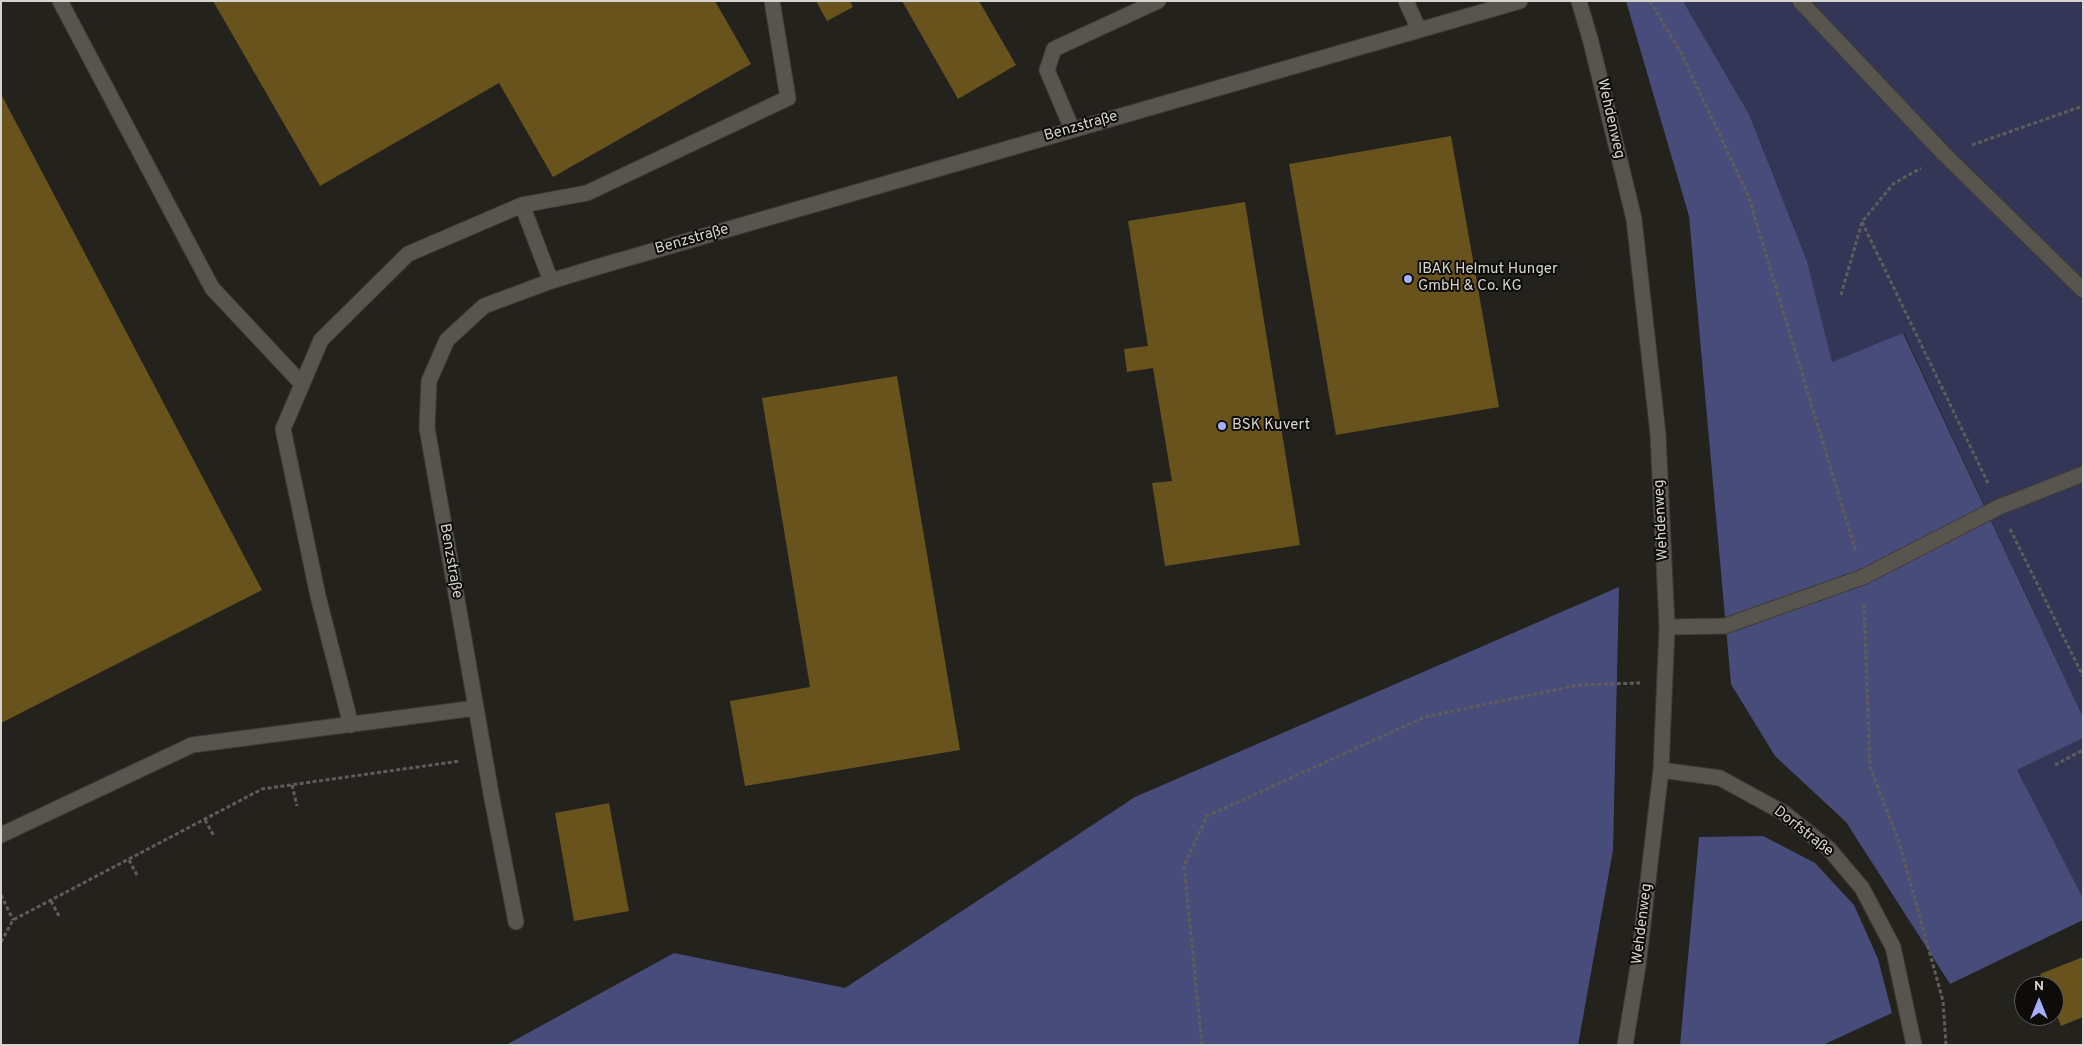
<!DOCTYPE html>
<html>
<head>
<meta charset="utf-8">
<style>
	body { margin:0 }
	#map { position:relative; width:2084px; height:1046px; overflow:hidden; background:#24221d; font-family:Overpass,sans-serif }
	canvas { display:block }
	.frame { position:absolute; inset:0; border:2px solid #d5d4d1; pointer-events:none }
	.north { position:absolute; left:2014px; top:976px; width:50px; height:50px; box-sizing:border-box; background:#0d0c09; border:1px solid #5d5c59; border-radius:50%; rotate:0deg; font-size:14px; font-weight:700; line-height:20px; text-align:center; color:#d5d4d1 }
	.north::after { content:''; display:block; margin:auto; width:18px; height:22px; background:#a7b0fc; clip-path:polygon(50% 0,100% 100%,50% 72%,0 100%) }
</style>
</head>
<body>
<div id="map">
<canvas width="2084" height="1046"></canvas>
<div class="frame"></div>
<div class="north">N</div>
</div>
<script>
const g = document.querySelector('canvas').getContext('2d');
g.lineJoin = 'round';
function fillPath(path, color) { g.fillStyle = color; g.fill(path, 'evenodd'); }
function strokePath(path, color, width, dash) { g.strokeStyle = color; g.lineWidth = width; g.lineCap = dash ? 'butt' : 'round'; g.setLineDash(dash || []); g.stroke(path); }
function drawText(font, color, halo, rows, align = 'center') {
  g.font = font + ' Overpass,sans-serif'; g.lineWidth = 4; g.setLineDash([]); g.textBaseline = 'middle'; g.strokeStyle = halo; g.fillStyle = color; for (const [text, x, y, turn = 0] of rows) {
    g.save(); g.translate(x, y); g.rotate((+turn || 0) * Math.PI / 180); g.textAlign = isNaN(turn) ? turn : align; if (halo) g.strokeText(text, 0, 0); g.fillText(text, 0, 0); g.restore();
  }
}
const green = new Path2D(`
	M1683 1H2083V717L1904 333 1832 363 1807 261 1749 114Z
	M2083 738V898L2016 770Z`);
const forest = new Path2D(`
	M1626 1H1683L1749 114 1807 261 1832 362 1903 333 2083 717V738L2017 770 2083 898V920L1950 984 1846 822 1775 756 1731 684 1689 216Z
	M1619 587 1613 850 1578 1045H506L674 953 845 988 1135 797Z
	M1763 836 1815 863 1854 905 1878 959 1892 1013 1823 1045H1680L1699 837Z`);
const building = new Path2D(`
	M213 1H715L751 64 553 177 499 83 320 186Z
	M816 1H850L853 7 827 21Z
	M902 1H979L1016 65 958 99Z
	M1 94 262 590 1 723Z
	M1451 136 1499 407 1336 435 1289 164Z
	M1245 202 1300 545 1165 566 1152 483 1172 481 1153 368 1127 372 1124 349 1148 346 1128 221Z
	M897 376 960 750 745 786 730 701 810 687 762 398Z
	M609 803 629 911 574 921 555 813Z
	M2083 957V1017L2061 1026 2054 1008V986H2045L2040 974Z`);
const path = new Path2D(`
	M1650 1 1680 51 1748 195 1856 552
	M1972 145 2083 106
	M1862 222 1988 483
	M1841 295 1862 222 1893 184 1921 168
	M2010 529 2083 676
	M1864 604 1870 767 1899 842 1943 1001 1946 1045
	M2055 765 2083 750
	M292 785 297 806
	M205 820 214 836
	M129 860 137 875
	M1 895 13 920
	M51 901 59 916
	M1 942 13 920 262 789 460 761
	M1202 1045 1184 866 1207 816 1425 717 1578 685 1640 683`);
const lane = new Path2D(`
	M60 1 212 288 302 384
	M1406 1 1419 30
	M1800 1 1944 154 2083 290
	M1072 129 1047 70 1054 49 1158 1
	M522 205 551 281
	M1667 627 1725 626 1863 577 1999 507 2083 474
	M351 725 318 596 283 429 321 340 408 254 522 205 587 193 788 98 772 1
	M1 835 192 745 476 708`);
const street = new Path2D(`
	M516 922 492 799 427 428 429 381 447 340 484 306 551 281 604 265 1520 1`);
const secondary = new Path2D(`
	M1579 1 1591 42 1634 219 1658 434 1667 627 1661 770 1638 966 1625 1045
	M1661 770 1720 778 1784 813 1829 849 1862 888 1893 947 1914 1045`);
const markers = [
	[1408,279,5,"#a7b0fc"],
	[1222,426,5,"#a7b0fc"]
];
const streetNames = [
	["Wehdenweg",1610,119,77],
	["Benzstraße",1081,127,-16],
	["Benzstraße",692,240,-16],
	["Wehdenweg",1662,520,-93],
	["Benzstraße",450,561,80],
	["Dorfstraße",1803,832,38],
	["Wehdenweg",1643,924,-83]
];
const poiNames = [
	["IBAK Helmut Hunger",1418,270],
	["GmbH & Co. KG",1418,287],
	["BSK Kuvert",1232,426]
];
fillPath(green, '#333656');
fillPath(forest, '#474c7a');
fillPath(building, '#69531c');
strokePath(lane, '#3e3c37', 17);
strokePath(street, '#3e3c37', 17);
strokePath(secondary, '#3e3c37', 17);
strokePath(path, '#5f5d59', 3, [4, 2.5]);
strokePath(lane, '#58554f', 15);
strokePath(street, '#58554f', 15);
strokePath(secondary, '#58554f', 15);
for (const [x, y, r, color] of markers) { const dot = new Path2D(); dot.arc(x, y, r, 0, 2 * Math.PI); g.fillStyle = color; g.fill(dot); strokePath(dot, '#0d0c09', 2); }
drawText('15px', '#d5d4d1', '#0d0c09', streetNames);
drawText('15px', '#d5d4d1', '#0d0c09', poiNames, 'left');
</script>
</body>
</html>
